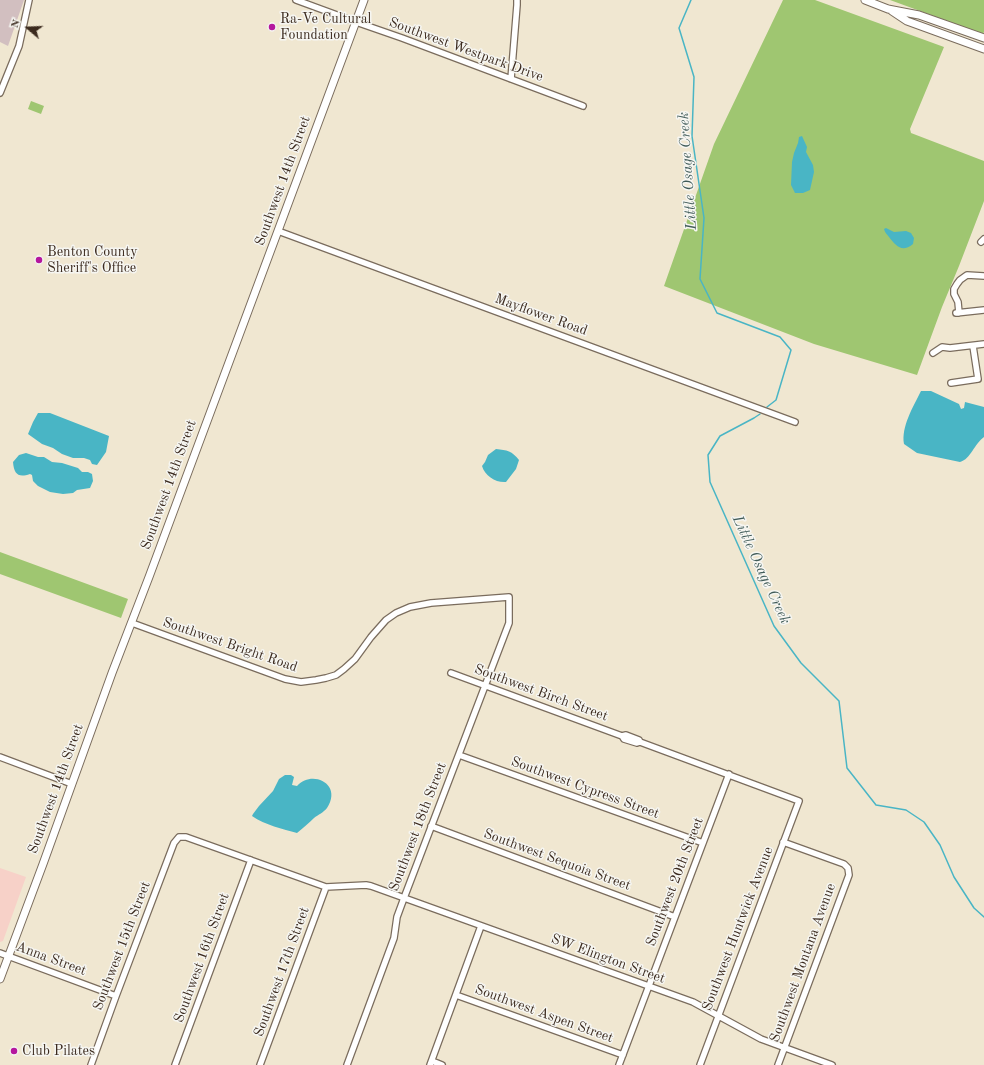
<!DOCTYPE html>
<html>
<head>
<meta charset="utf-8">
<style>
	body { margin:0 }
	#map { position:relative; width:984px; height:1065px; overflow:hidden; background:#f0e7d1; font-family:"Old Standard TT",serif }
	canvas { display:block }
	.north { position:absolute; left:8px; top:8px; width:40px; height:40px; -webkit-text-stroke:3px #f6f6f2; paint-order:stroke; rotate:289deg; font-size:11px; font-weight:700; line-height:16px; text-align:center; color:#3b2a1e }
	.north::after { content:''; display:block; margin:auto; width:14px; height:18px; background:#3b2a1e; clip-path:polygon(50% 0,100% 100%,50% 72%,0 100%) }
</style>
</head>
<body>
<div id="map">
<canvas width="984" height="1065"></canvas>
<div class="north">N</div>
</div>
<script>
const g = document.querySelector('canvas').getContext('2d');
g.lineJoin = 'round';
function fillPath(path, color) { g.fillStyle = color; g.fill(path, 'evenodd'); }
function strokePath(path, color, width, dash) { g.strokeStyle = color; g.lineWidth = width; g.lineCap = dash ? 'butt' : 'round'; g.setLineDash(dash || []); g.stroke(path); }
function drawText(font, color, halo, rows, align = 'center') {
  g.font = font + ' "Old Standard TT",serif'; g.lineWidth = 3; g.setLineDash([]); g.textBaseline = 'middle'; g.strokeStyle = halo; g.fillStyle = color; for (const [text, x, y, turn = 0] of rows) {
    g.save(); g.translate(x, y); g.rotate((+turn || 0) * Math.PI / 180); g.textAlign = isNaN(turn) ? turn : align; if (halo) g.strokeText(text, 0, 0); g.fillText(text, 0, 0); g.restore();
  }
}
const built = new Path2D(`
	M0 868 26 877 3 941 0 942Z`);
const industrial = new Path2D(`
	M0 0H24L8 46 0 42Z`);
const green = new Path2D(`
	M783 0H815L944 47 910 129 911 133 984 161V201L959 266 942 307 917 375 814 344 664 286 714 144Z
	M890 0H984V32L983 34Z
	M31 101 44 106 41 114 28 109Z
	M0 552 128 599 121 618 0 574Z`);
const water = new Path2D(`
	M802 136 807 147 806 152 813 165 814 172 810 190 803 193H795L791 185 792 162 794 153 798 143 799 137Z
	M886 228 894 232 906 231 911 233 914 238 913 244C902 253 896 246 889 237 887 234 885 233 884 229Z
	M921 391H931L959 404 961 409 964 408 965 402 984 407V437C974 444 971 459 960 462L917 453 904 444C901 427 913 407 921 391Z
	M38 413H50L109 436 106 452 97 465 92 464 90 460 84 458H73L62 454 53 448 42 444 28 434 33 422Z
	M496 449C507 450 512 451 519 460L516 469 506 482C496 483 485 476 482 466L485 462 488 455Z
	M26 453 38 457H44L52 462 62 463 78 468 82 472H88L92 474 93 481 90 488 77 490 73 493 63 494 50 492 38 486 33 481 32 475 30 474C18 478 14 474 13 462L19 455Z
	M285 775H291L294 777 292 785 297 786C312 769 343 784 327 808 324 812 318 815 314 818 309 823 303 828 297 833 283 829 265 825 252 816L253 814 259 806 273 791 279 779Z`);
const stream = new Path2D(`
	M691 0 679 28 694 77 692 136 704 218 700 279 717 313 780 337 791 350 776 400 767 407
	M760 414 754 418 720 436 708 455 710 482 774 626 801 663 839 701 847 768 876 805 906 810 924 822 940 845 954 877 974 908 984 917`);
const minor = new Path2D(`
	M296 0 356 22 402 38 583 106
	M511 79 517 5V0
	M0 93 19 46 29 0
	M278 231 795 422
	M981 242 984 239
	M956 313 984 310
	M959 313 958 302 954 294V289L957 284 960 280 967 275 984 276
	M933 353 942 347 950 348 984 344
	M951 383 978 379 973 346
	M132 623 285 679 301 682 316 680 326 678 336 675 344 669 355 659 371 637 386 620 396 613 410 607 431 603 509 597V623L404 898 397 917 394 938 347 1065
	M451 673 622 736 624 739 637 743 640 742 799 801 700 1065
	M622 736 626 735 639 740 640 742
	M459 755 703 843
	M0 757 72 784
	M431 826 675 917
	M0 953 116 996
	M456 995 623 1055
	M432 1061 442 1065
	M91 1065 116 996 174 843 179 837H186L326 887 366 885 371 886 693 1002 761 1039 832 1065
	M175 1065 251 860
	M260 1065 326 887
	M430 1065 481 926
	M619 1065 729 774
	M778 1065 849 875 848 868 844 864 783 842`);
const major = new Path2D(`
	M865 0 888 9 919 15 984 38
	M892 11 907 21 984 49
	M0 979 43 864 112 673 149 577 364 0`);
const markers = [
	[272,27,4,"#b5179e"],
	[39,260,4,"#b5179e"],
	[14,1051,4,"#b5179e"]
];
const poiNames = [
	["Ra-Ve Cultural",280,19],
	["Foundation",280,35],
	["Benton County",47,252],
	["Sheriff's Office",47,268],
	["Club Pilates",22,1051]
];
const streetNames = [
	["Southwest Westpark Drive",466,50,20],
	["Southwest 14th Street",283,181,-70],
	["Mayflower Road",541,315,20],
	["Southwest 14th Street",169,485,-70],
	["Southwest Bright Road",230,645,19],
	["Southwest Birch Street",541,693,20],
	["Southwest Cypress Street",585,788,20],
	["Southwest 14th Street",56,789,-70],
	["Southwest 18th Street",418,827,-69],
	["Southwest Sequoia Street",557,860,20],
	["Southwest 20th Street",675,882,-69],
	["Southwest Huntwick Avenue",738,929,-69],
	["Southwest 15th Street",122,946,-69],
	["Southwest 16th Street",202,958,-70],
	["Anna Street",51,959,20],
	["SW Elington Street",608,959,20],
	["Southwest Montana Avenue",803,963,-70],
	["Southwest 17th Street",282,972,-70],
	["Southwest Aspen Street",544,1014,20]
];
const waterNames = [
	["Little Osage Creek",688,171,-94],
	["Little Osage Creek",761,570,65]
];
fillPath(built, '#f7d1c8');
fillPath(industrial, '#d2bfc0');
fillPath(green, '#9fc671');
fillPath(water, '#49b5c5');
strokePath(stream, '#49b5c5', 1.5);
strokePath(minor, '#7a6c5d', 8);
strokePath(major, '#7a6c5d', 9);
strokePath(minor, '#fff', 5.5);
strokePath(major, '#fff', 7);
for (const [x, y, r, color] of markers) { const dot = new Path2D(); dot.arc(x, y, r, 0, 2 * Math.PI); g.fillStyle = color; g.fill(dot); strokePath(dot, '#f6f6f2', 1.5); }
drawText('14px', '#3b2a1e', '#f6f6f2', poiNames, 'left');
drawText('14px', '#3b2a1e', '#f6f6f2', streetNames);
drawText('italic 15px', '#405b58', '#f6f6f2', waterNames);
</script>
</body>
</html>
